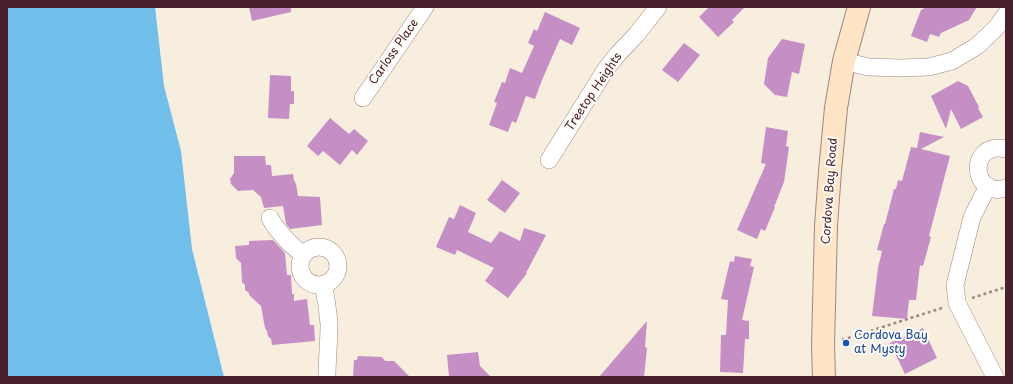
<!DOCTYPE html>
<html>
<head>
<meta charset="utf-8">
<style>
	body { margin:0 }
	#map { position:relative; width:1013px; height:384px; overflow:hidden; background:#f7eedd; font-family:"Playpen Sans",sans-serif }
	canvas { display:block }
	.frame { position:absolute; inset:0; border:8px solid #4a1f2b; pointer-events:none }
</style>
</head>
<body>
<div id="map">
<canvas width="1013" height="384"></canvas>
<div class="frame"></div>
</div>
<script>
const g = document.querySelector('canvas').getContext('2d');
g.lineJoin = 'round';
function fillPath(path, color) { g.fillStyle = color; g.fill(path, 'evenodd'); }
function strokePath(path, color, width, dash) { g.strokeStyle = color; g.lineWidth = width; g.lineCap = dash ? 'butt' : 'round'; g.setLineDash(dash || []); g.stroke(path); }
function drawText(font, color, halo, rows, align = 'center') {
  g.font = font + ' "Playpen Sans",sans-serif'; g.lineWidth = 4; g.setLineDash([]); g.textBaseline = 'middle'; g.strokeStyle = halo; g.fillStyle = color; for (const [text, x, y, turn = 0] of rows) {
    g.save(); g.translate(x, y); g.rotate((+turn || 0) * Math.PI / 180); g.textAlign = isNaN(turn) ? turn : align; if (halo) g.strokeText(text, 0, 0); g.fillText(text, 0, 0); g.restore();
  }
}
const water = new Path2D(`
	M7 7H155L164 86 181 151 192 249 224 377H7Z`);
const building = new Path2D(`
	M249 7H291V12L252 21Z
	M709 7H745L732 20 734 22 718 37 699 17Z
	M927 7H977L969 20 941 33 939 37 930 34 927 42 911 36 921 10Z
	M545 12 580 28 572 45 560 39 542 80 535 99 526 96 516 123 512 121 508 132 489 125 497 103 494 102 502 82 505 83 510 68 522 73 534 46 528 43 534 29 537 31Z
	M782 39 805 44 799 74 792 72 787 97 775 95 764 84 768 58Z
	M684 43 700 55 678 82 662 70Z
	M270 75 291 76V91H294V104H290L289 119 268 118Z
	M958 81 968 86 979 107 978 108 983 117 961 129 951 109 946 129 931 96Z
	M330 118 349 134 354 129 368 141 357 155 352 150 340 165 323 151 318 156 307 146Z
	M766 127 788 131 786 146 789 147 784 182 774 207H775L765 231 761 229 757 239 737 230 766 164 761 163Z
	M920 132 944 137 921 149 950 156 929 236 931 237 923 266 920 265 916 300H909L907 319 872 316 878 268 882 251 877 250 884 224H885L894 189H896L898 180 902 181 911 147 917 148Z
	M234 156H265L266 165H271L272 176 293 174 294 180 296 184 298 196 320 197 322 225 290 229 286 224 283 206 264 208 261 197 253 190 238 191 231 184 230 179 234 173Z
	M502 180 520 193 505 213 487 200Z
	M460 205 476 213 468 232 491 243 500 231 520 241 524 228 546 235 526 273H527L508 298 485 281 494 268 457 250 455 255 436 247 449 217 454 219Z
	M273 240 285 253 287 275H291L292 294H294V301L307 299 310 325H314L315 341 272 345 271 339 268 336 267 331 265 328 261 306 249 295V293L245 290V285L242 282 241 263 236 258 235 246 249 245V241Z
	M735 256 752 259 750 266 754 267 742 320 749 321V339H745L743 373 720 372 721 335H726L728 300 721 299 730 261 734 262Z
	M647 321 645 347 647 348 644 377H599Z
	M923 328 937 358 905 374 890 343Z
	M478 352 480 366 491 377H449L447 355Z
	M358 356 382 357 385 361H394L410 377H353L354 360H357Z`);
const path = new Path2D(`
	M972 298 1006 287
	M842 340 942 308`);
const minor = new Path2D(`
	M844 61 868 67 900 68 929 67 952 61 977 46 997 27 1006 14
	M363 98 425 7
	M1006 149C967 140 971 199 1006 188
	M549 160 606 69 617 55 636 35 658 7
	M988 186 972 217 955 285 957 303 995 377
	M270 218C278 233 290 244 303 255
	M300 266a19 19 0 1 1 38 0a19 19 0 1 1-38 0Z
	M323 284C326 297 328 311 329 324 329 342 327 359 327 377`);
const secondary = new Path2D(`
	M824 377 823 346 826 226 830 171 836 108 844 61 859 7`);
const markers = [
	[846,343,4,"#1a4fb4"]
];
const streetNames = [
	["Carloss Place",394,52,-55],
	["Treetop Heights",594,92,-56],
	["Cordova Bay Road",830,191,-86]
];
const transitNames = [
	["Cordova Bay",854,336],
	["at Mysty",854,350]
];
fillPath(water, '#70bfeb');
fillPath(building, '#c58fc6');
strokePath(minor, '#a08684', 18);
strokePath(secondary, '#a08684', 24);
strokePath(path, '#a08684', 2.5, [3, 3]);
strokePath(minor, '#fff', 17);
strokePath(secondary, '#fde5c5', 22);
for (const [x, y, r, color] of markers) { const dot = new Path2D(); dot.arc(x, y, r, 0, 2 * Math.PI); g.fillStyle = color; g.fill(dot); strokePath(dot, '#fdfcf7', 1.5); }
drawText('12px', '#4a1f2b', '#fdfcf7', streetNames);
drawText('12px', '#164399', '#fdfcf7', transitNames, 'left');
</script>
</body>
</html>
